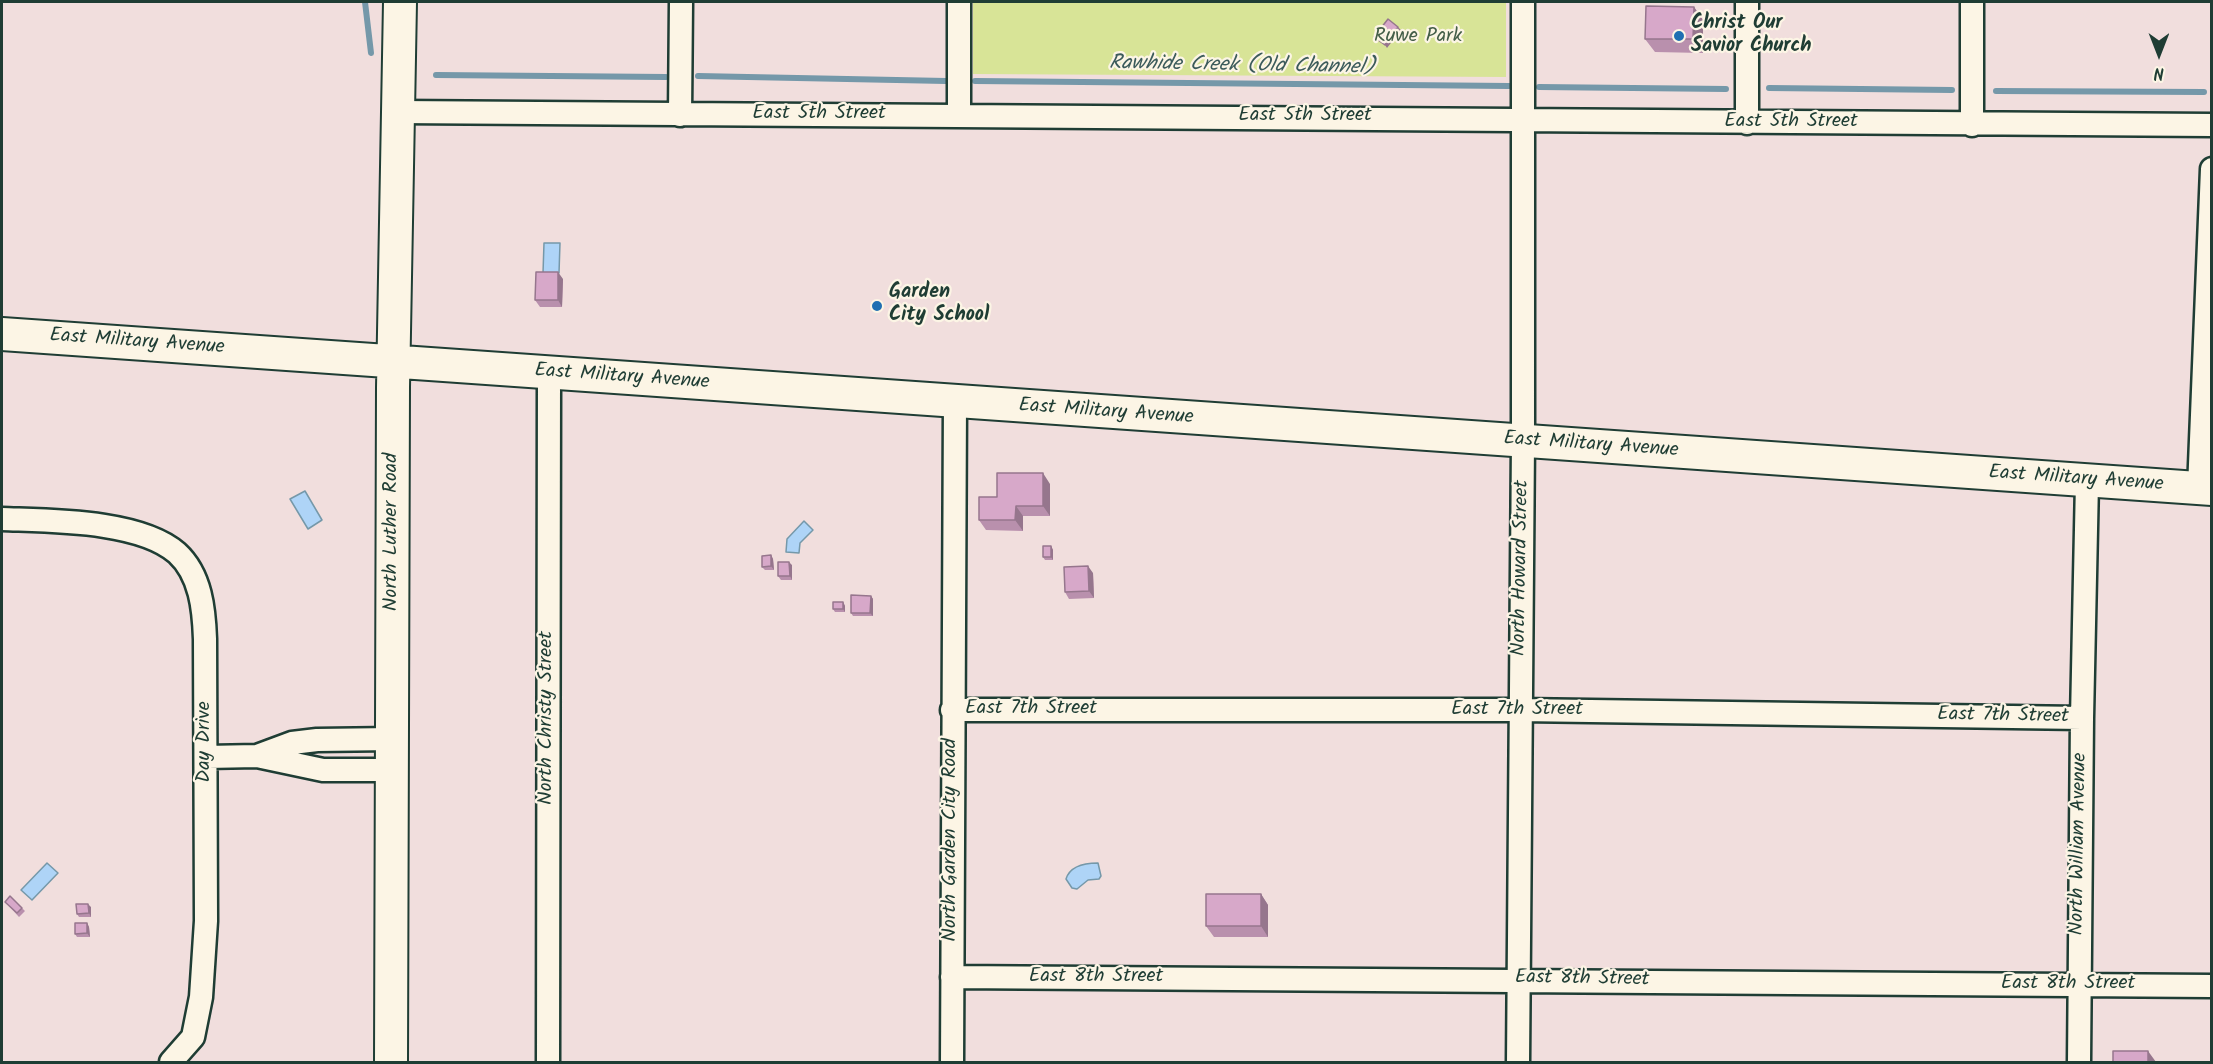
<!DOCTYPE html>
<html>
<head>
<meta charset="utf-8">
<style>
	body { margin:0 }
	#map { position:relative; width:2213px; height:1064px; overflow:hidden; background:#f1dedd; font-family:Kalam,sans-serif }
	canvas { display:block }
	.frame { position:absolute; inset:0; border:3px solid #1f3d34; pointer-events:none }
	.north { position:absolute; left:2129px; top:24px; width:60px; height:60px; -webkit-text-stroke:4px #fcf5e5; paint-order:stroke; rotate:180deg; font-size:16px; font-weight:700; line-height:24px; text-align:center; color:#1f3d34 }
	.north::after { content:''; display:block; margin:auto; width:21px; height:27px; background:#1f3d34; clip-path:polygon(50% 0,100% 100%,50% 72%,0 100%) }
</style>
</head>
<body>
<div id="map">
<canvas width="2213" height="1064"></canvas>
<div class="frame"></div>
<div class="north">N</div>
</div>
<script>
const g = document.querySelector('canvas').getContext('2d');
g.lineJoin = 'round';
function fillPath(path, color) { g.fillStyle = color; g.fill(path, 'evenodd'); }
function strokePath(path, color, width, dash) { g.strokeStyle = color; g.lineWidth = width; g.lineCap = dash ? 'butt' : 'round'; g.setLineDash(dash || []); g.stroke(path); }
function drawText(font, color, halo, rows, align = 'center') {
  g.font = font + ' Kalam,sans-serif'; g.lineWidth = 4.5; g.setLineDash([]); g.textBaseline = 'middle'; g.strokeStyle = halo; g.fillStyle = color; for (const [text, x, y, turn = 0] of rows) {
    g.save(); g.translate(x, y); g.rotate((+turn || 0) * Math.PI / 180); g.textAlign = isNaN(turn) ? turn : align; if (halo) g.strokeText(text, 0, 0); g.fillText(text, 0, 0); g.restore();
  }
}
const green = new Path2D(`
	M973 2H1506V77L973 74Z`);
const water = new Path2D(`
	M544 243H560L559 273H543Z
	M305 491 322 520 308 529 290 499Z
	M804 521 813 530 800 543 799 553 786 552 787 539Z
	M47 863 58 873 32 900 21 890Z
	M1098 863 1101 876 1099 879 1088 880 1077 889 1072 888 1066 879C1070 866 1085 863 1098 863Z`);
const stream = new Path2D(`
	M365 2 371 53
	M436 75 666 77
	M698 76 946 81
	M975 81 1509 86
	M1539 87 1726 89
	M1769 88 1952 90
	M1996 91 2204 92`);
const street = new Path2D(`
	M959 2V115
	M398 112 2212 125
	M680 115 681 2
	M1747 123V2
	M1972 125V2
	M2199 489 2212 169
	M2 519C50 521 139 520 177 553 201 575 204 610 205 639L206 921 201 997 193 1037 171 1062
	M952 710H1520L2082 718
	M257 756 292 743 317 740 393 739
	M206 757 257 756 323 770H392
	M952 977 2212 986
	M548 1062 549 373
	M952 1062 955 402
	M1518 1062 1523 442V2
	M2079 1062 2082 718 2087 482`);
const secondary = new Path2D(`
	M2 334 2212 489
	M391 1062 393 387 400 2`);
const wall = new Path2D(`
	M1694 7 1703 20V53L1655 52 1645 39Z
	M563 279 562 307H540L535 300Z
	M1050 484V516H1023V531L986 530 979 520 997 497Z
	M1051 546 1053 550V560H1045L1043 557Z
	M771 555 773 559 774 570H765L762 567Z
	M792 565V580H781L778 576Z
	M1093 573 1094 598 1069 599 1065 592Z
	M871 596 873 599V616H853L851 613Z
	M843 602 845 606V612H835L833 609Z
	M1261 894 1268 905V937H1214L1206 926Z
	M5 902 22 908 25 911 19 917Z
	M91 907V917H79L77 914Z
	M87 923 89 927 90 937H77L75 934Z`);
const shadedWall = new Path2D(`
	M1694 7 1703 20V53L1693 39Z
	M1398 27 1401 30 1387 48 1385 45Z
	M558 272 563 279 562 307 558 300Z
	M1043 473 1050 484V516L1043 506Z
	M1016 506 1023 516V531L1015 520Z
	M1051 546 1053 550V560L1051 557Z
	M771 555 773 559 774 570 771 566Z
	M789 562 792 565V580L790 576Z
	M1088 566 1093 573 1094 598 1089 591Z
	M871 596 873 599V616L870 613Z
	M843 602 845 606V612L843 609Z
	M1261 894 1268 905V937L1261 926Z
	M88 904 91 907V917L89 913Z
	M87 923 89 927 90 937 87 933Z
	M2148 1051 2156 1062H2148Z`);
const building = new Path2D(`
	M1646 6 1694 7 1693 39H1645Z
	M1388 19 1398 27 1385 45 1374 37Z
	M536 272H558V300H535Z
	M997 473H1043V506H1016L1015 520H979V497H997Z
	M1043 546H1051V557H1043Z
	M771 555V566L762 567V556Z
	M778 562H789L790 576H778Z
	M1088 566 1089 591 1065 592 1064 567Z
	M851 595 871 596 870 613H851Z
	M833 602H843V609H833Z
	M1206 894H1261V926H1206Z
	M10 896 22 908 17 913 5 902Z
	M76 904H88L89 913 77 914Z
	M75 923H87V933L75 934Z
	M2113 1051H2148V1062H2113Z`);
const markers = [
	[1679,36,6,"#1f6fb2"],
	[877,306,6,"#1f6fb2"]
];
const poiNames = [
	["Christ Our",1691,25],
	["Savior Church",1691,48],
	["Garden",889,294],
	["City School",889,317]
];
const parkNames = [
	["Ruwe Park",1418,38]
];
const streetNames = [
	["East 5th Street",819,115],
	["East 5th Street",1305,117],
	["East 5th Street",1791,123],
	["East Military Avenue",137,343,4],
	["East Military Avenue",622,378,4],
	["East Military Avenue",1106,413,4],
	["East Military Avenue",1591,446,4],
	["East Military Avenue",2076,480,4],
	["North Luther Road",393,532,-90],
	["North Howard Street",1522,568,-89],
	["East 7th Street",1031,710],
	["East 7th Street",1517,711],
	["East 7th Street",2003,717,1],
	["North Christy Street",548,718,-90],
	["Day Drive",206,742,-90],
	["North Garden City Road",952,840,-90],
	["North William Avenue",2080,844,-89],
	["East 8th Street",1096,978],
	["East 8th Street",1582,980,1],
	["East 8th Street",2068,985]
];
const waterNames = [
	["Rawhide Creek (Old Channel)",1242,67,1]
];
fillPath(green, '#d8e497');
fillPath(water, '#aed4f7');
strokePath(water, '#7598a9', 1.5);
strokePath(stream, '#7598a9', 6);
strokePath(street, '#1f3d34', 27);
strokePath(secondary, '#1f3d34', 36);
strokePath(street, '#fcf5e5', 22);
strokePath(secondary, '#fcf5e5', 32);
fillPath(wall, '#b990ad');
fillPath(shadedWall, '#96768d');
fillPath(building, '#d7a8c9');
strokePath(building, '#96768d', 1.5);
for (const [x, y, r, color] of markers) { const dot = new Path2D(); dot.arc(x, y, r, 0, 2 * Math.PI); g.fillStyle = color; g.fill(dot); strokePath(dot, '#fcf5e5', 2); }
drawText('bold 20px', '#1f3d34', '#fcf5e5', poiNames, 'left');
drawText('20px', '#445e48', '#fcf5e5', parkNames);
drawText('20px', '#1f3d34', '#fcf5e5', streetNames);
drawText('italic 21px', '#3c5b5b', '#fcf5e5', waterNames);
</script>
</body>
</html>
